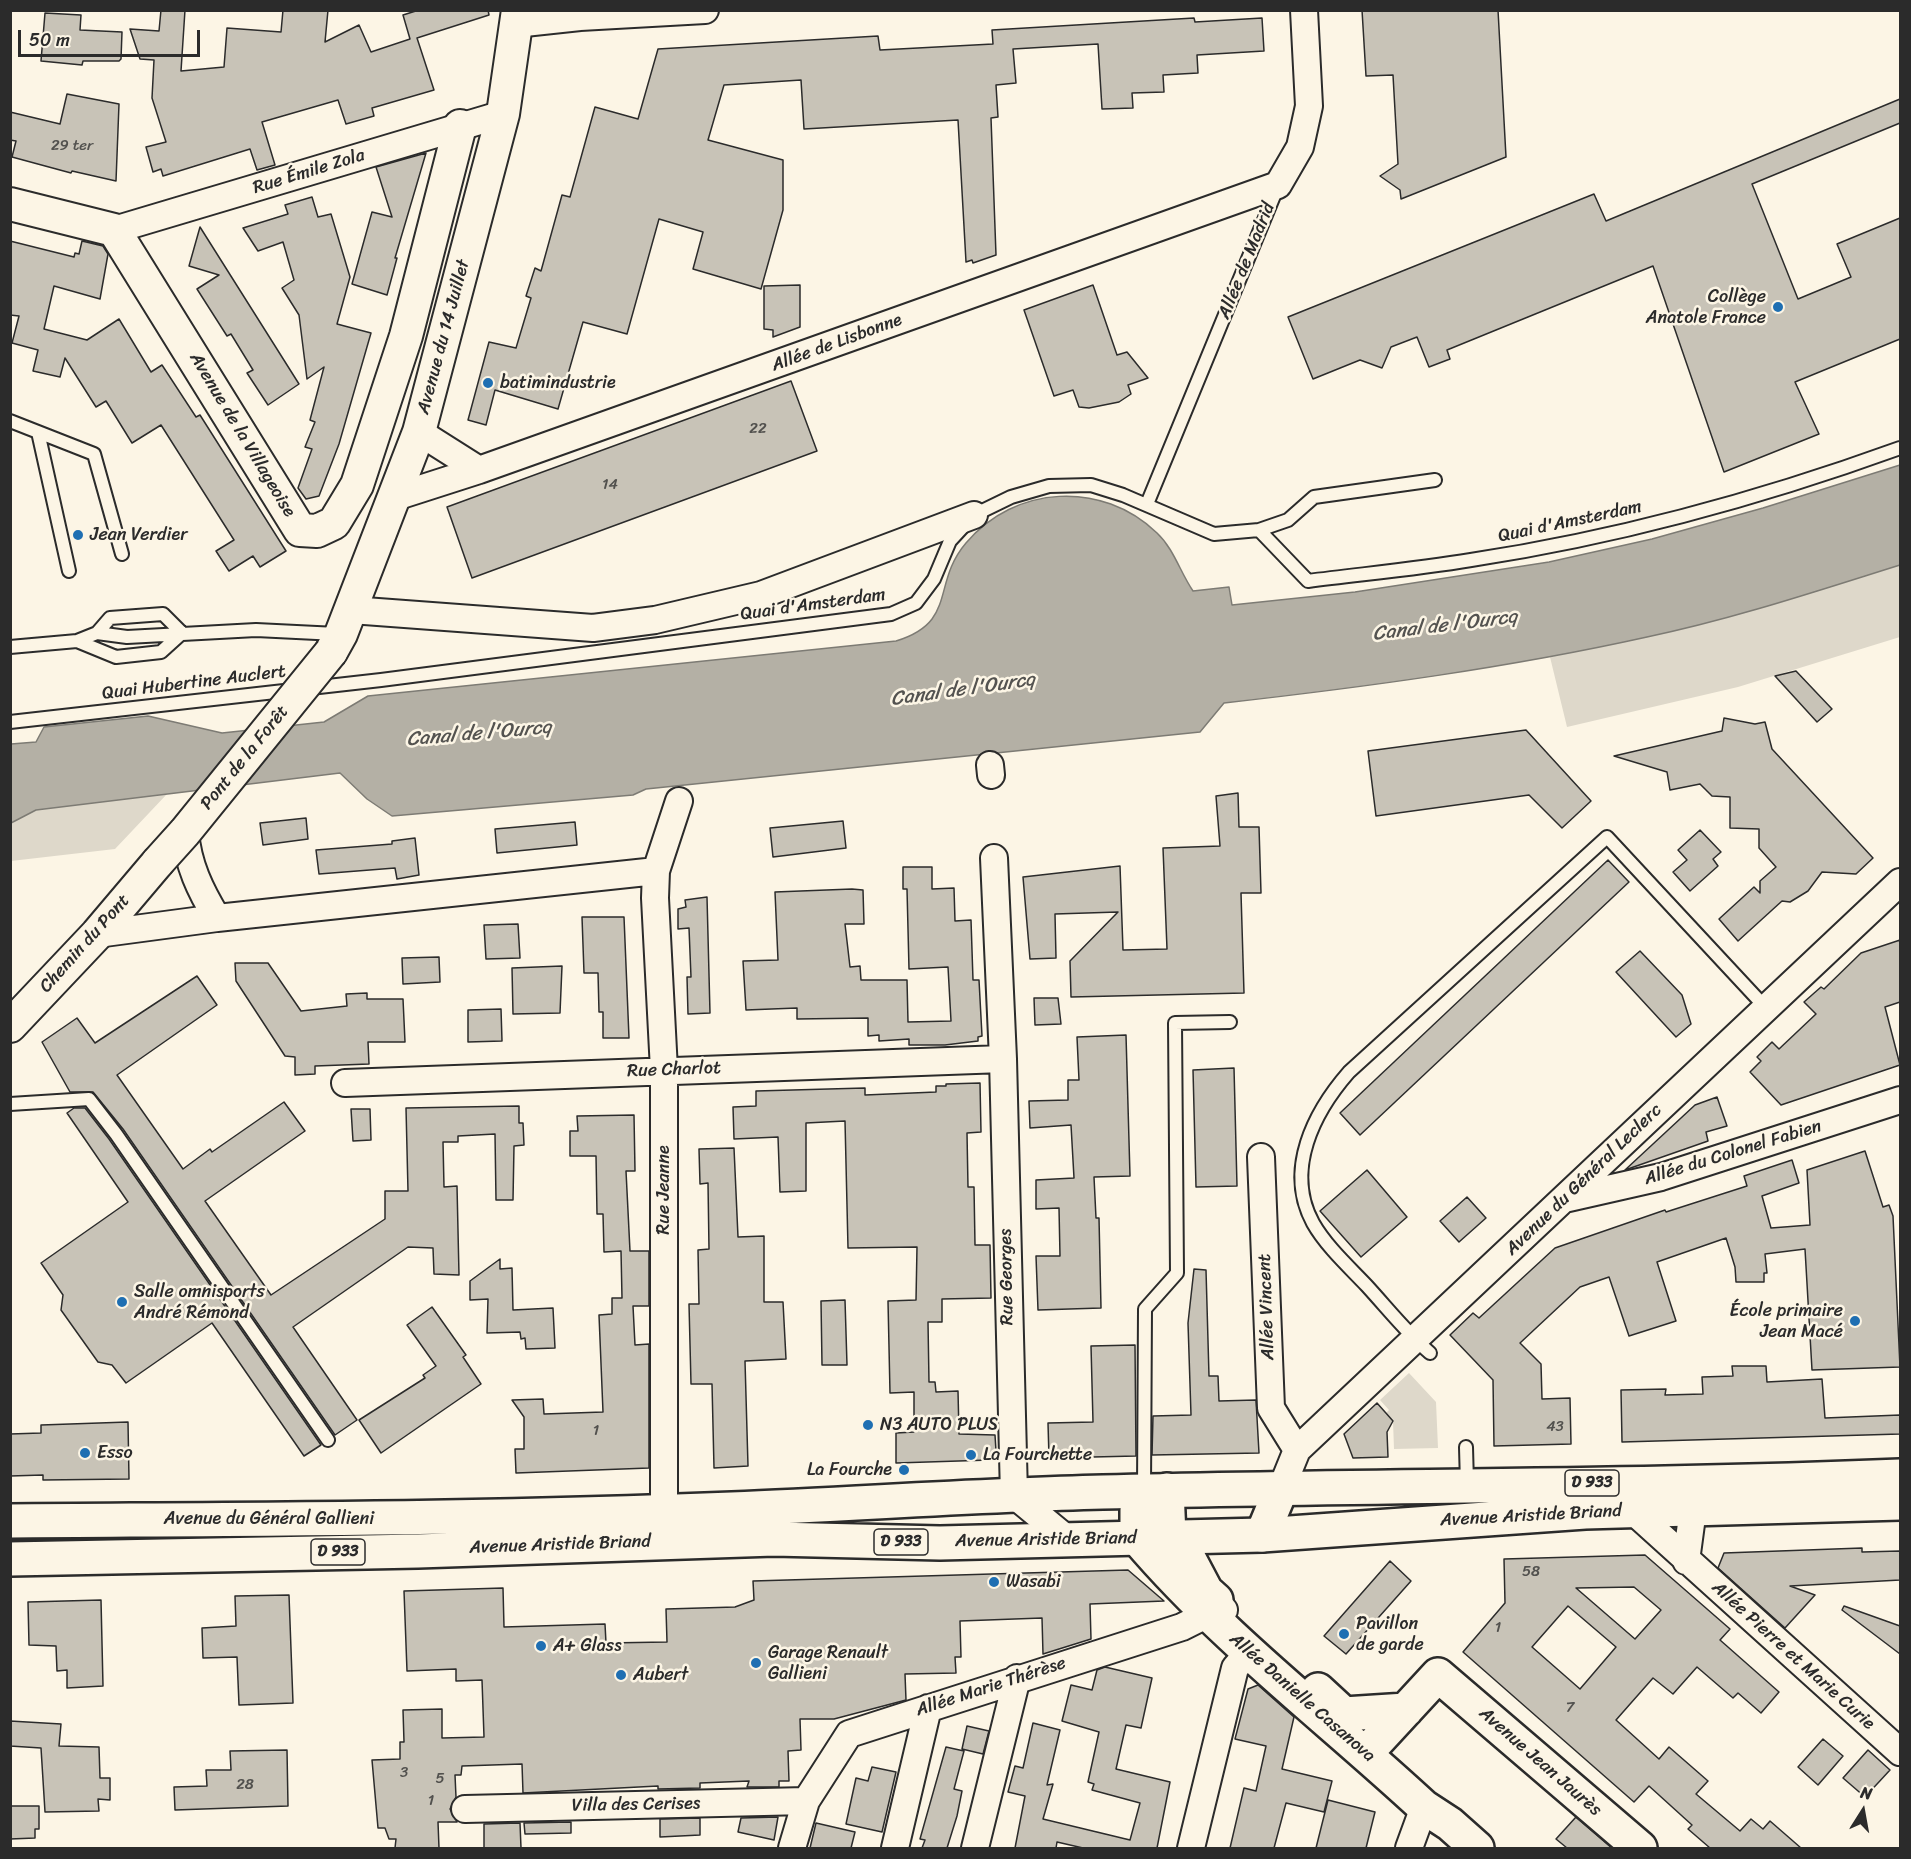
<!DOCTYPE html>
<html>
<head>
<meta charset="utf-8">
<style>
	body { margin:0 }
	#map { position:relative; width:1911px; height:1859px; overflow:hidden; background:#fcf5e5; font-family:Sriracha,sans-serif }
	canvas { display:block }
	.frame { position:absolute; inset:0; border:12px solid #2b2b2b; pointer-events:none }
	.north { position:absolute; left:1833px; top:1781px; width:60px; height:60px; -webkit-text-stroke:4px #fcf5e5; paint-order:stroke; rotate:11deg; font-size:16px; font-weight:700; line-height:24px; text-align:center; color:#2b2b2b }
	.north::after { content:''; display:block; margin:auto; width:21px; height:27px; background:#2b2b2b; clip-path:polygon(50% 0,100% 100%,50% 72%,0 100%) }
	.scale { position:absolute; left:18px; top:30px; width:182px; height:27px; box-sizing:border-box; border:3px solid #2b2b2b; border-top:0; padding-left:8px; font-size:18px; line-height:21px; white-space:nowrap; color:#2b2b2b; -webkit-text-stroke:4px #fcf5e5; paint-order:stroke }
</style>
</head>
<body>
<div id="map">
<canvas width="1911" height="1859"></canvas>
<div class="frame"></div>
<div class="north">N</div>
<div class="scale">50 m</div>
</div>
<script>
const g = document.querySelector('canvas').getContext('2d');
g.lineJoin = 'round';
function fillPath(path, color) { g.fillStyle = color; g.fill(path, 'evenodd'); }
function strokePath(path, color, width, dash) { g.strokeStyle = color; g.lineWidth = width; g.lineCap = dash ? 'butt' : 'round'; g.setLineDash(dash || []); g.stroke(path); }
function drawText(font, color, halo, rows, align = 'center') {
  g.font = font + ' Sriracha,sans-serif'; g.lineWidth = 5; g.setLineDash([]); g.textBaseline = 'middle'; g.strokeStyle = halo; g.fillStyle = color; for (const [text, x, y, turn = 0] of rows) {
    g.save(); g.translate(x, y); g.rotate((+turn || 0) * Math.PI / 180); g.textAlign = isNaN(turn) ? turn : align; if (halo) g.strokeText(text, 0, 0); g.fillText(text, 0, 0); g.restore();
  }
}
const green = new Path2D(`
	M1900 565V637L1738 687 1567 727 1550 657C1669 633 1785 602 1900 565Z
	M167 794 115 849 11 861V823L36 810Z
	M1409 1373 1436 1402 1438 1448 1394 1449 1393 1421 1386 1413 1389 1410 1380 1400Z`);
const water = new Path2D(`
	M1900 465V565C1817 591 1733 619 1647 637 1507 668 1366 687 1224 703L1200 732 646 789 633 795 392 816 367 799 340 773 36 810 11 823V744L36 742 44 727 148 716 222 733 324 722 368 696 896 641C958 622 931 584 966 543 1015 485 1102 480 1157 533 1174 549 1180 572 1193 591L1229 587 1232 605 1355 592 1549 562 1652 539 1763 508Z`);
const building = new Path2D(`
	M161 10H185L181 71 224 67 227 28 281 32 283 10H328L325 42 359 25 371 52 410 39 403 15 419 10H488L489 15 417 38 434 90 372 108 374 116 346 124 338 100 262 122 275 165 257 170 250 149 163 176 161 169 153 172 146 147 166 142 152 98 154 60 140 59 130 29 159 31Z
	M1362 10H1498L1506 157 1401 199 1400 190 1380 176 1398 164 1393 75 1366 76Z
	M45 13 81 15 80 30 122 32 121 59 119 61H83L82 65 41 61Z
	M1194 18 1195 22 1262 18 1264 51 1197 55 1198 73 1163 75 1164 92 1132 93 1133 108 1102 109 1098 44 1013 49 1016 83 996 85 998 117 991 118 996 255 973 263 972 260 966 262 958 120 804 129 801 80 724 85 708 140 783 160V210L761 289 693 269 703 232 659 219 627 334 583 322 558 409 495 390 486 425 468 420 489 342 516 348 531 298 526 296 535 268 541 271 562 195 570 197 595 107 638 119 658 49 878 36 880 50 993 44 992 30Z
	M67 94 119 104 116 181 72 171 71 173 12 157 16 141 10 140V112L60 124Z
	M1900 99V123L1752 184 1798 299 1851 277 1837 244 1900 218V339L1795 382 1819 434 1724 472 1653 266 1447 350 1450 359 1429 367 1417 337 1391 347 1382 368 1360 360 1313 379 1288 317 1594 194 1606 221Z
	M426 153 395 258H397L387 295 352 284 372 212 392 217 376 167Z
	M312 197 318 217 331 214 350 277 337 324 371 333 339 444 319 496 306 499 298 488 312 449 305 447 315 422 310 420 324 367 307 379 299 315 282 288 294 280 283 242 258 251 243 228 288 214 285 205Z
	M200 227 299 384 268 405 247 373 253 370 231 334 227 336 197 289 219 275 189 266Z
	M10 241 74 257 75 253 79 254 82 241 103 246 108 254 100 299 54 286 44 329 87 340 119 319 151 372 162 365 196 417 200 415 286 551 260 567 253 556 229 571 216 551 234 540 161 425 132 443 106 401 96 407 65 358 60 377 33 371 38 350 12 343 19 316 10 315Z
	M800 285V327L773 337V330L764 329V286Z
	M1093 285 1117 355 1127 352 1148 378 1128 385 1131 394 1119 402 1089 408 1079 407 1073 390 1054 396 1024 310Z
	M791 381 817 451 472 578 447 507Z
	M1796 671 1832 709 1817 722 1775 676Z
	M1724 718 1755 724 1765 722 1772 749 1873 858 1856 874 1822 872 1808 891 1790 902 1782 901 1738 941 1719 919 1754 887 1760 893V881L1776 867 1759 848V829L1730 828V797L1712 796 1700 784 1670 790 1667 772 1614 756 1722 731Z
	M1526 730 1591 801 1562 828 1529 795 1376 816 1368 751Z
	M1238 793 1239 827H1259L1261 893H1241L1244 993 1071 997 1070 961 1118 912 1055 914 1056 958 1030 959 1023 877 1120 866 1123 950 1167 949 1163 848 1220 846 1216 796Z
	M306 818 308 839 263 845 260 823Z
	M843 821 846 848 773 857 770 828Z
	M575 822 577 845 497 853 495 829Z
	M1700 830 1721 852 1713 859 1718 866 1690 891 1673 872 1687 860 1678 850Z
	M415 838 419 875 397 879 395 868 319 874 316 850 392 844V841Z
	M1608 860 1629 882 1360 1135 1340 1113Z
	M903 867H932V889L954 888 955 921 971 920 973 980H979L982 1036 978 1037V1041L945 1045H909V1039L879 1041V1035L868 1036V1018L797 1019V1008L746 1010 743 961 778 960 775 892 852 889 863 890 864 924H845L850 967 860 966 861 980H907L908 1022 951 1021 948 967 909 969 907 889H903Z
	M707 897 710 1013 688 1014 687 977H691L689 928 678 929V909L686 907 685 900Z
	M582 917H624L629 1038H603V1012H599L598 973H584Z
	M518 924 520 958 486 959 484 925Z
	M1900 940V1002L1885 1007 1900 1065 1781 1105 1750 1072 1761 1061 1757 1057 1772 1042 1779 1049 1816 1014 1804 1002 1821 987 1824 989 1861 953Z
	M1640 951 1682 995 1691 1024 1676 1037 1616 972Z
	M439 957 440 982 403 984 402 958Z
	M235 963H268L301 1011 347 1006 346 994 367 993V999H403L405 1042H368L369 1064 315 1066V1074L295 1075V1057L285 1056 236 981Z
	M562 966 560 1013 513 1014 512 968Z
	M197 976 217 1005 117 1075 183 1169 210 1149 212 1152 284 1102 305 1131 205 1201 271 1295 385 1219V1191H408L406 1108 519 1106V1123H523L524 1145 514 1146 513 1200H496L495 1134 458 1136V1142H443L444 1187 457 1186 459 1275 434 1274 433 1248 408 1247 293 1327 357 1420 335 1435 123 1129 93 1092H70L42 1042 77 1018 95 1043Z
	M1034 998H1058L1061 1024 1035 1025Z
	M501 1009 502 1041 468 1042V1010Z
	M1126 1035 1130 1176 1094 1177 1096 1218H1099L1101 1308 1038 1310 1036 1256H1060L1059 1208 1036 1209V1180L1074 1178 1071 1125 1030 1128 1029 1101 1068 1100V1080H1079L1077 1037Z
	M1234 1068 1237 1186 1196 1187 1193 1070Z
	M980 1083 981 1132 967 1133 968 1187H974L975 1245H990L991 1298 942 1299V1322H928L929 1382H935L936 1392 958 1391 959 1434 995 1435 996 1451 990 1460 896 1463V1433L914 1432V1392L890 1393 888 1301 916 1300 917 1247 848 1248 845 1121 806 1123V1191L780 1192 778 1137 734 1139 733 1107 756 1106V1091L865 1088V1095L936 1092V1086H946V1084Z
	M1717 1097 1727 1126 1706 1132 1708 1141 1625 1170 1695 1105Z
	M74 1108H85L109 1139 321 1445 304 1456 212 1323 126 1383 112 1365 98 1362 61 1310 63 1295 41 1263 128 1202 67 1113Z
	M351 1109H370L371 1140 353 1141Z
	M634 1115 635 1171H626L630 1251H649V1306H633L635 1345 649 1344V1468L516 1473 515 1449H524V1417L512 1400 543 1399 544 1414 603 1412 599 1315 612 1314V1298H622L621 1251 604 1252 603 1214H597L596 1156H570V1131H578L577 1116Z
	M734 1148 738 1237 764 1236V1302H783L786 1359 745 1361 748 1466 714 1468 712 1384H691L689 1304H699L698 1250 709 1249 708 1183 700 1184 699 1149Z
	M1865 1151 1883 1207 1889 1205 1893 1216 1900 1367 1812 1370 1805 1249 1765 1254 1767 1273H1764V1282H1736L1735 1267 1726 1238 1657 1262 1676 1321 1629 1336 1609 1277 1580 1287 1520 1343 1541 1364 1542 1399 1570 1398 1571 1444 1494 1446 1493 1380 1450 1335 1473 1313 1479 1318 1555 1248 1665 1210 1666 1212 1747 1186 1744 1176 1792 1160 1799 1183 1762 1196 1771 1228 1810 1225 1807 1170Z
	M1367 1170 1407 1217 1361 1257 1320 1211Z
	M1467 1197 1486 1218 1459 1242 1440 1221Z
	M500 1259V1269L512 1268 513 1310 553 1308 555 1348 526 1349 525 1338 521 1339 520 1332 487 1333 488 1299 470 1300V1281Z
	M1194 1269 1206 1270 1209 1376H1218L1219 1401 1256 1400 1259 1453 1152 1455 1153 1416 1191 1415 1188 1323Z
	M845 1300 847 1365H822L821 1301Z
	M432 1307 466 1355 463 1357 481 1384 381 1453 359 1420 425 1378 423 1375 436 1366 407 1325Z
	M1135 1345 1136 1456 1049 1458 1048 1423 1093 1422 1091 1346Z
	M1732 1366H1766L1767 1382 1822 1379 1825 1418 1900 1415V1434L1622 1442 1621 1390 1666 1389 1665 1395 1703 1394 1702 1377 1733 1376Z
	M1377 1403 1393 1421 1387 1432 1388 1457 1353 1458 1344 1434Z
	M128 1422 129 1479 43 1480V1475L10 1476V1434L41 1433V1425Z
	M1862 1548V1552L1900 1551V1580L1790 1586 1815 1595 1785 1628 1718 1568 1724 1553Z
	M1645 1555 1730 1629 1720 1640 1779 1692 1761 1713 1738 1693 1733 1698 1697 1667 1673 1694 1653 1678 1616 1720 1659 1759 1669 1747 1708 1781 1696 1794 1740 1831 1751 1819 1763 1829 1770 1821 1801 1848H1710L1688 1829 1692 1825 1649 1786 1634 1802 1463 1652 1505 1603 1504 1559ZM1634 1587 1661 1610 1635 1639 1576 1588ZM1568 1606 1616 1647 1580 1689 1532 1647Z
	M1390 1561 1411 1581 1346 1654 1324 1636Z
	M1128 1570 1164 1601 1090 1604 1091 1639 1043 1654 1042 1618 960 1621 961 1657H955L956 1673 905 1674 906 1700 834 1719H800L801 1750 788 1751 789 1781H779V1787H747L749 1781 700 1783V1788L658 1789V1786L523 1793 522 1764 462 1766 461 1775H455L456 1797 450 1809 457 1822H438L439 1848H395L396 1839H389L385 1828H378L372 1760 400 1759V1742H404L403 1710 442 1709V1738L484 1737 482 1680 456 1681V1669L407 1671 404 1591 503 1588 504 1627 605 1624 606 1643 667 1642 666 1609 735 1607 754 1600 753 1581Z
	M289 1595 293 1703 239 1705 237 1657 203 1658 202 1628 236 1626 235 1596Z
	M101 1600 103 1686 67 1688V1670L57 1671 56 1646 29 1645 28 1602Z
	M1844 1606 1900 1626V1654L1842 1610Z
	M1105 1667 1152 1678 1141 1728 1126 1725 1116 1769 1170 1782 1157 1848H1083L1057 1842 1056 1848H1015L1025 1796 1008 1792 1015 1766 1023 1768 1033 1723 1060 1730 1047 1785 1053 1784 1043 1819 1130 1840 1140 1803 1092 1790 1094 1784 1088 1782 1099 1732 1062 1721 1071 1685 1092 1690 1097 1670Z
	M1258 1685 1294 1717 1282 1769 1332 1781 1324 1812 1286 1803 1274 1848H1230L1244 1788 1256 1791 1266 1746 1235 1739 1248 1689Z
	M10 1721 61 1724 59 1746 99 1747 100 1778H110V1800L98 1799 99 1811 45 1812 41 1748 10 1746Z
	M967 1726 989 1731 983 1754 962 1749Z
	M1823 1739 1843 1756 1818 1785 1798 1767Z
	M946 1747 964 1751 954 1789 962 1791 957 1816 947 1848H922L925 1840 920 1839Z
	M287 1750 288 1806 175 1810 174 1787 207 1786 206 1770H231L230 1751Z
	M1868 1750 1890 1770 1865 1797 1843 1778Z
	M872 1767 896 1772 882 1832 846 1824 856 1778 868 1781Z
	M1328 1800 1375 1812 1366 1848H1316Z
	M10 1806H39V1829H35V1838L10 1839Z
	M778 1817 774 1840 738 1832 741 1818Z
	M1576 1817 1612 1848H1567L1556 1839Z
	M700 1818V1835L660 1837V1819Z
	M571 1822V1833L525 1834 524 1823Z
	M520 1823 521 1848H484V1824Z
	M816 1823 855 1832 851 1848H810Z`);
const service = new Path2D(`
	M10 421 94 454 122 554
	M38 432 69 571
	M1147 504 1278 186
	M1259 530 1308 581C1362 574 1417 569 1471 560 1616 538 1762 498 1900 448
	M97 633 127 637 256 630 337 634
	M77 641 116 657 161 652 182 633
	M10 647 77 641 97 633 110 618 163 614 182 633
	M10 722 381 680 891 614 916 603 934 579 950 541 974 515 1011 497 1049 486 1091 485 1123 495 1214 534 1259 530 1288 520 1314 497 1435 480
	M10 1104 89 1099 116 1134 328 1440
	M1430 1353C1407 1333 1388 1309 1367 1286 1349 1267 1326 1246 1313 1223 1284 1170 1314 1112 1349 1072L1607 837 1766 1008
	M1466 1447 1467 1484
	M1144 1490 1145 1309 1177 1273 1175 1023 1230 1022`);
const minor = new Path2D(`
	M515 24 580 17 705 10
	M114 230 503 114
	M419 432 479 470
	M395 497 479 470 1278 185 1300 147 1309 106 1304 10
	M351 610 593 628 655 620 761 595 974 515
	M990 765 991 775
	M185 832C188 865 200 890 217 918
	M994 858 1003 1059 1014 1495 1066 1538
	M656 871 655 898 664 1070V1510
	M97 934 217 918 656 871 679 801
	M345 1083 1003 1059
	M1261 1157 1271 1408 1297 1450
	M1564 1199 1661 1177 1900 1100
	M1282 1487 1297 1450 1900 882
	M1632 1510 1900 1752
	M1686 1561 1693 1509
	M465 1809 806 1801
	M792 1848 806 1801 849 1734 1182 1627 1208 1614 1224 1610
	M895 1848 928 1708
	M975 1848 1017 1678
	M1191 1848 1235 1668 1249 1652
	M1409 1848 1424 1807`);
const tertiary = new Path2D(`
	M10 204 114 230 300 530 317 531 334 523 357 485 406 336 460 126
	M331 652 341 634 419 432 503 114 518 10
	M10 1026 97 934 158 862`);
const secondary = new Path2D(`
	M1167 1490 1169 1536 1187 1555 1206 1591 1216 1600
	M1144 1491 1137 1510V1538C1222 1638 1328 1718 1424 1807L1450 1824 1477 1848
	M1262 1535 1282 1487
	M1318 1690 1344 1714 1406 1710
	M1366 1753 1438 1675 1640 1848`);
const primary = new Path2D(`
	M10 1521C251 1519 492 1519 732 1509 856 1504 979 1495 1103 1492 1369 1485 1635 1487 1900 1476
	M10 1559 418 1551 774 1539 940 1543 1262 1535 1585 1512 1900 1503`);
const tertiaryBridge = new Path2D(`
	M158 862 185 832 331 652`);
const markers = [
	[1778,307,6,"#1f6fb2"],
	[488,383,6,"#1f6fb2"],
	[78,535,6,"#1f6fb2"],
	[122,1302,6,"#1f6fb2"],
	[1855,1321,6,"#1f6fb2"],
	[868,1425,6,"#1f6fb2"],
	[85,1453,6,"#1f6fb2"],
	[971,1455,6,"#1f6fb2"],
	[904,1470,6,"#1f6fb2"],
	[994,1582,6,"#1f6fb2"],
	[1344,1634,6,"#1f6fb2"],
	[541,1646,6,"#1f6fb2"],
	[756,1663,6,"#1f6fb2"],
	[621,1675,6,"#1f6fb2"]
];
const numberNames = [
	["29 ter",72,146],
	["22",758,429],
	["14",610,485],
	["43",1555,1427],
	["1",596,1431],
	["58",1531,1572],
	["1",1498,1628],
	["7",1570,1708],
	["3",404,1773],
	["5",440,1779],
	["28",245,1785],
	["1",431,1801]
];
const shields = [
	[1592,1483,54],
	[901,1542,54],
	[338,1552,54]
];
const shieldNames = [
	["D 933",1592,1483],
	["D 933",901,1542],
	["D 933",338,1552]
];
const streetNames = [
	["Rue Émile Zola",309,172,-17],
	["Allée de Madrid",1247,261,-68],
	["Avenue du 14 Juillet",444,337,-75],
	["Allée de Lisbonne",837,343,-20],
	["Avenue de la Villageoise",242,435,59],
	["Quai d'Amsterdam",1570,522,-12],
	["Quai d'Amsterdam",813,605,-8],
	["Quai Hubertine Auclert",194,683,-7],
	["Pont de la Forêt",245,758,-51],
	["Chemin du Pont",85,944,-48],
	["Rue Charlot",674,1070,-2],
	["Allée du Colonel Fabien",1733,1153,-17],
	["Avenue du Général Leclerc",1584,1180,-44],
	["Rue Jeanne",664,1190,-90],
	["Rue Georges",1007,1277,-91],
	["Allée Vincent",1267,1307,-92],
	["Avenue Aristide Briand",1531,1516,-3],
	["Avenue du Général Gallieni",269,1519],
	["Avenue Aristide Briand",1046,1540,-1],
	["Avenue Aristide Briand",560,1545,-2],
	["Allée Pierre et Marie Curie",1793,1656,42],
	["Allée Marie Thérèse",991,1687,-18],
	["Allée Danielle Casanova",1302,1698,41],
	["Avenue Jean Jaurès",1540,1762,41],
	["Villa des Cerises",636,1805,-1]
];
const poiNames = [
	["Collège",1766,297,"right"],
	["Anatole France",1766,318,"right"],
	["batimindustrie",500,383],
	["Jean Verdier",90,535],
	["Salle omnisports",134,1292],
	["André Rémond",134,1313],
	["École primaire",1843,1311,"right"],
	["Jean Macé",1843,1332,"right"],
	["N3 AUTO PLUS",880,1425],
	["Esso",97,1453],
	["La Fourchette",983,1455],
	["La Fourche",892,1470,"right"],
	["Wasabi",1006,1582],
	["Pavillon",1356,1624],
	["de garde",1356,1645],
	["A+ Glass",553,1646],
	["Garage Renault",768,1653],
	["Gallieni",768,1674],
	["Aubert",633,1675]
];
const waterNames = [
	["Canal de l'Ourcq",1445,626,-7],
	["Canal de l'Ourcq",963,690,-8],
	["Canal de l'Ourcq",479,734,-5]
];
fillPath(green, '#ded8ca');
fillPath(water, '#b4b0a5');
strokePath(water, '#7d7b74', 1.5);
fillPath(building, '#c8c3b7');
strokePath(building, '#2b2b2b', 1.5);
strokePath(service, '#2b2b2b', 16);
strokePath(minor, '#2b2b2b', 30);
strokePath(tertiary, '#2b2b2b', 36);
strokePath(secondary, '#2b2b2b', 38);
strokePath(primary, '#2b2b2b', 38);
strokePath(service, '#fcf5e5', 12);
strokePath(minor, '#fcf5e5', 26);
strokePath(tertiary, '#fcf5e5', 32);
strokePath(secondary, '#fcf5e5', 33);
strokePath(primary, '#fcf5e5', 33);
strokePath(tertiaryBridge, '#2b2b2b', 36, []);
strokePath(tertiaryBridge, '#fcf5e5', 32);
for (const [x, y, r, color] of markers) { const dot = new Path2D(); dot.arc(x, y, r, 0, 2 * Math.PI); g.fillStyle = color; g.fill(dot); strokePath(dot, '#fcf5e5', 2); }
drawText('15px', '#52514e', null, numberNames);
for (const [x, y, w] of shields) { const box = new Path2D(); box.roundRect(x - w / 2, y - 13, w, 26, 4.5); g.fillStyle = '#fcf5e5'; g.fill(box); strokePath(box, '#2b2b2b', 1.5); }
drawText('bold 16px', '#2b2b2b', null, shieldNames);
drawText('18px', '#2b2b2b', '#fcf5e5', streetNames);
drawText('18px', '#2b2b2b', '#fcf5e5', poiNames, 'left');
drawText('italic 20px', '#545350', '#fcf5e5', waterNames);
</script>
</body>
</html>
